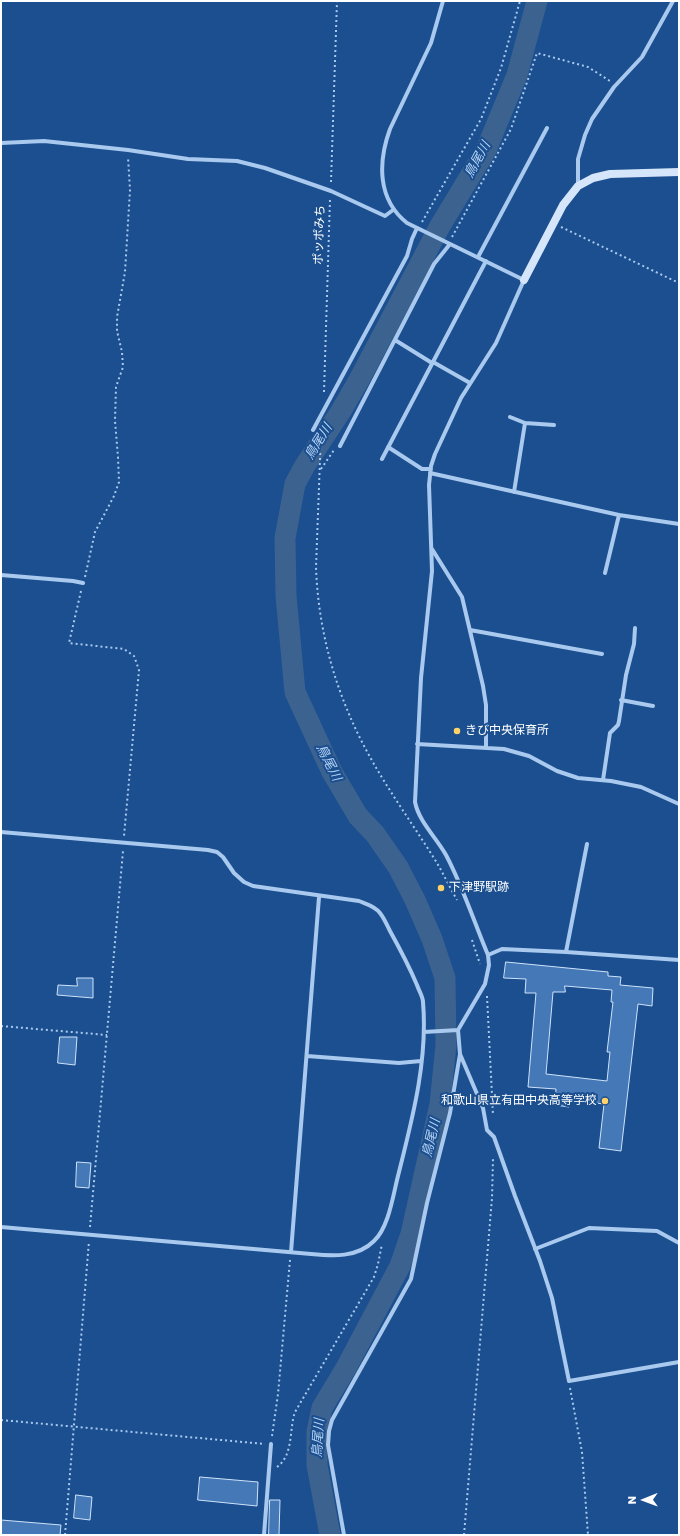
<!DOCTYPE html>
<html>
<head>
<meta charset="utf-8">
<style>
	body { margin:0 }
	#map { position:relative; width:680px; height:1536px; overflow:hidden; background:#1b4f8f; font-family:Poppins,sans-serif }
	canvas { display:block }
	.frame { position:absolute; inset:0; border:2px solid #fff; pointer-events:none }
	.north { position:absolute; left:624px; top:1480px; width:40px; height:40px; -webkit-text-stroke:3px #1b4f8f; paint-order:stroke; rotate:269deg; font-size:11px; font-weight:700; line-height:16px; text-align:center; color:#fff }
	.north::after { content:''; display:block; margin:auto; width:14px; height:18px; background:#fff; clip-path:polygon(50% 0,100% 100%,50% 72%,0 100%) }
</style>
</head>
<body>
<div id="map">
<canvas width="680" height="1536"></canvas>
<div class="frame"></div>
<div class="north">N</div>
</div>
<script>
const g = document.querySelector('canvas').getContext('2d');
g.lineJoin = 'round';
function strokePath(path, color, width, dash) { g.strokeStyle = color; g.lineWidth = width; g.lineCap = dash ? 'butt' : 'round'; g.setLineDash(dash || []); g.stroke(path); }
function fillPath(path, color) { g.fillStyle = color; g.fill(path, 'evenodd'); }
function drawText(font, color, halo, rows, align = 'center') {
  g.font = font + ' Poppins,"Noto Sans JP",sans-serif'; g.lineWidth = 4; g.setLineDash([]); g.textBaseline = 'middle'; g.strokeStyle = halo; g.fillStyle = color; for (const [text, x, y, turn = 0] of rows) {
    g.save(); g.translate(x, y); g.rotate((+turn || 0) * Math.PI / 180); g.textAlign = isNaN(turn) ? turn : align; if (halo) g.strokeText(text, 0, 0); g.fillText(text, 0, 0); g.restore();
  }
}
const river = new Path2D(`
	M330 1535 317 1465V1432L322 1408 346 1368 400 1266 411 1234 440 1104 446 1045 445 978 432 939 415 900 398 867 375 834 358 816 332 772 295 692 286 596 285 538 295 484 304 467 341 411 359 380 440 226 486 150 517 75 537 1`);
const building = new Path2D(`
	M506 962 608 972V976L621 977 620 985 653 988 652 1006 638 1004 621 1151 599 1148 604 1104 570 1100 569 1107 555 1105 556 1089 528 1087 536 993H525L526 979 504 978ZM565 986 612 990 611 1002H613L607 1052H610L607 1081 546 1074 553 992H565Z
	M77 978H93V998L57 995 58 985 77 986Z
	M60 1037H77L75 1065 58 1063Z
	M77 1162 91 1163 89 1188 76 1187Z
	M200 1477 258 1482 257 1506 198 1500Z
	M76 1495 92 1497 90 1520 74 1518Z
	M270 1500H280L279 1535H269Z
	M1 1520 61 1525 60 1535H1Z`);
const path = new Path2D(`
	M331 182 337 1
	M422 222 481 119 501 68 520 1
	M561 227 679 283
	M452 237 511 129 537 53 588 67 610 81
	M324 392 330 199
	M321 433 316 567C318 626 333 683 359 736 381 781 411 821 437 863 444 875 450 888 457 900
	M321 469 334 450
	M85 577 95 532 114 496 119 482 118 457 115 421 116 387 123 367 122 352 117 331V317L125 272 130 190 128 157
	M81 591 69 643 124 649 134 656 139 670 124 836
	M472 940 480 964
	M487 996 493 1115
	M1 1026 107 1035
	M90 1227 123 851
	M570 1388 582 1452 588 1535
	M1 1420 265 1444
	M272 1436 278 1394 290 1260
	M277 1467C294 1455 289 1428 295 1412L374 1277 378 1264 382 1244
	M65 1535 89 1241
	M464 1535 492 1198 493 1159`);
const street = new Path2D(`
	M1 143 44 141 128 150 188 159 237 161 265 168 331 191 385 216 393 210
	M578 186V159L585 135 592 119 614 87 642 57 673 1
	M478 257 547 128
	M395 340 432 363
	M433 362 470 383
	M510 417 525 423 554 425
	M313 430 407 256 412 239 417 228
	M340 446 434 264 450 244
	M388 447 422 469H431
	M382 459 486 261
	M430 473 619 515 679 524
	M514 492 525 423
	M432 549 462 597 483 686 486 705V748
	M605 573 619 515
	M1 575 73 581 83 583
	M470 630 602 654
	M621 700 653 706
	M417 744 504 749 529 756 557 771 578 778 611 781 641 787 679 804
	M603 780 610 733 618 725 619 721 626 675 634 644 635 628
	M1 832 208 850 217 852 223 857 234 873 244 882 253 886 359 901C366 904 375 906 380 913 384 918 387 925 390 931 400 949 409 966 417 985 419 991 423 997 423 1002 428 1061 412 1120 398 1176 393 1195 389 1227 374 1241 357 1258 333 1256 311 1254L1 1227
	M566 952 587 844
	M488 955 502 949 566 952 679 960
	M424 1032 458 1030
	M460 1054 483 1108 487 1130 494 1137 515 1196 540 1261 552 1298 569 1381 679 1362
	M307 1056 399 1063 421 1061
	M535 1249 589 1228 657 1231 679 1243
	M291 1252 319 897
	M264 1535 271 1444
	M344 1535 328 1445 329 1431 332 1420 411 1279 427 1203 450 1113 460 1054 458 1030 485 984 489 965 488 955C474 922 463 887 446 855 436 837 419 822 415 802L421 678 432 571 429 485 431 466 435 454 461 398 496 343 524 280 407 223C377 199 378 162 390 129L431 43 443 1`);
const secondary = new Path2D(`
	M524 280 563 205 578 186 593 178 610 174 679 172`);
const markers = [
	[457,731,4,"#ffd166"],
	[441,888,4,"#ffd166"],
	[605,1101,4,"#ffd166"]
];
const streetNames = [
	["ポッポみち",320,235,-88]
];
const poiNames = [
	["きび中央保育所",465,731],
	["下津野駅跡",449,888],
	["和歌山県立有田中央高等学校",597,1101,"right"]
];
const waterNames = [
	["鳥尾川",478,160,-61],
	["鳥尾川",319,442,-58],
	["鳥尾川",328,763,63],
	["鳥尾川",432,1138,-77],
	["鳥尾川",319,1438,-86]
];
strokePath(river, '#3c6290', 21);
fillPath(building, '#4478b7');
strokePath(building, '#cfe3fa', 1);
strokePath(path, '#a9c9ee', 2, [2, 3]);
strokePath(street, '#a9c9ee', 4);
strokePath(secondary, '#d6e6fa', 8);
for (const [x, y, r, color] of markers) { const dot = new Path2D(); dot.arc(x, y, r, 0, 2 * Math.PI); g.fillStyle = color; g.fill(dot); strokePath(dot, '#1b4f8f', 1.5); }
drawText('12px', '#fff', '#1b4f8f', streetNames);
drawText('12px', '#fff', '#1b4f8f', poiNames, 'left');
drawText('italic 13px', '#b5d3f5', '#1b4f8f', waterNames);
</script>
</body>
</html>
